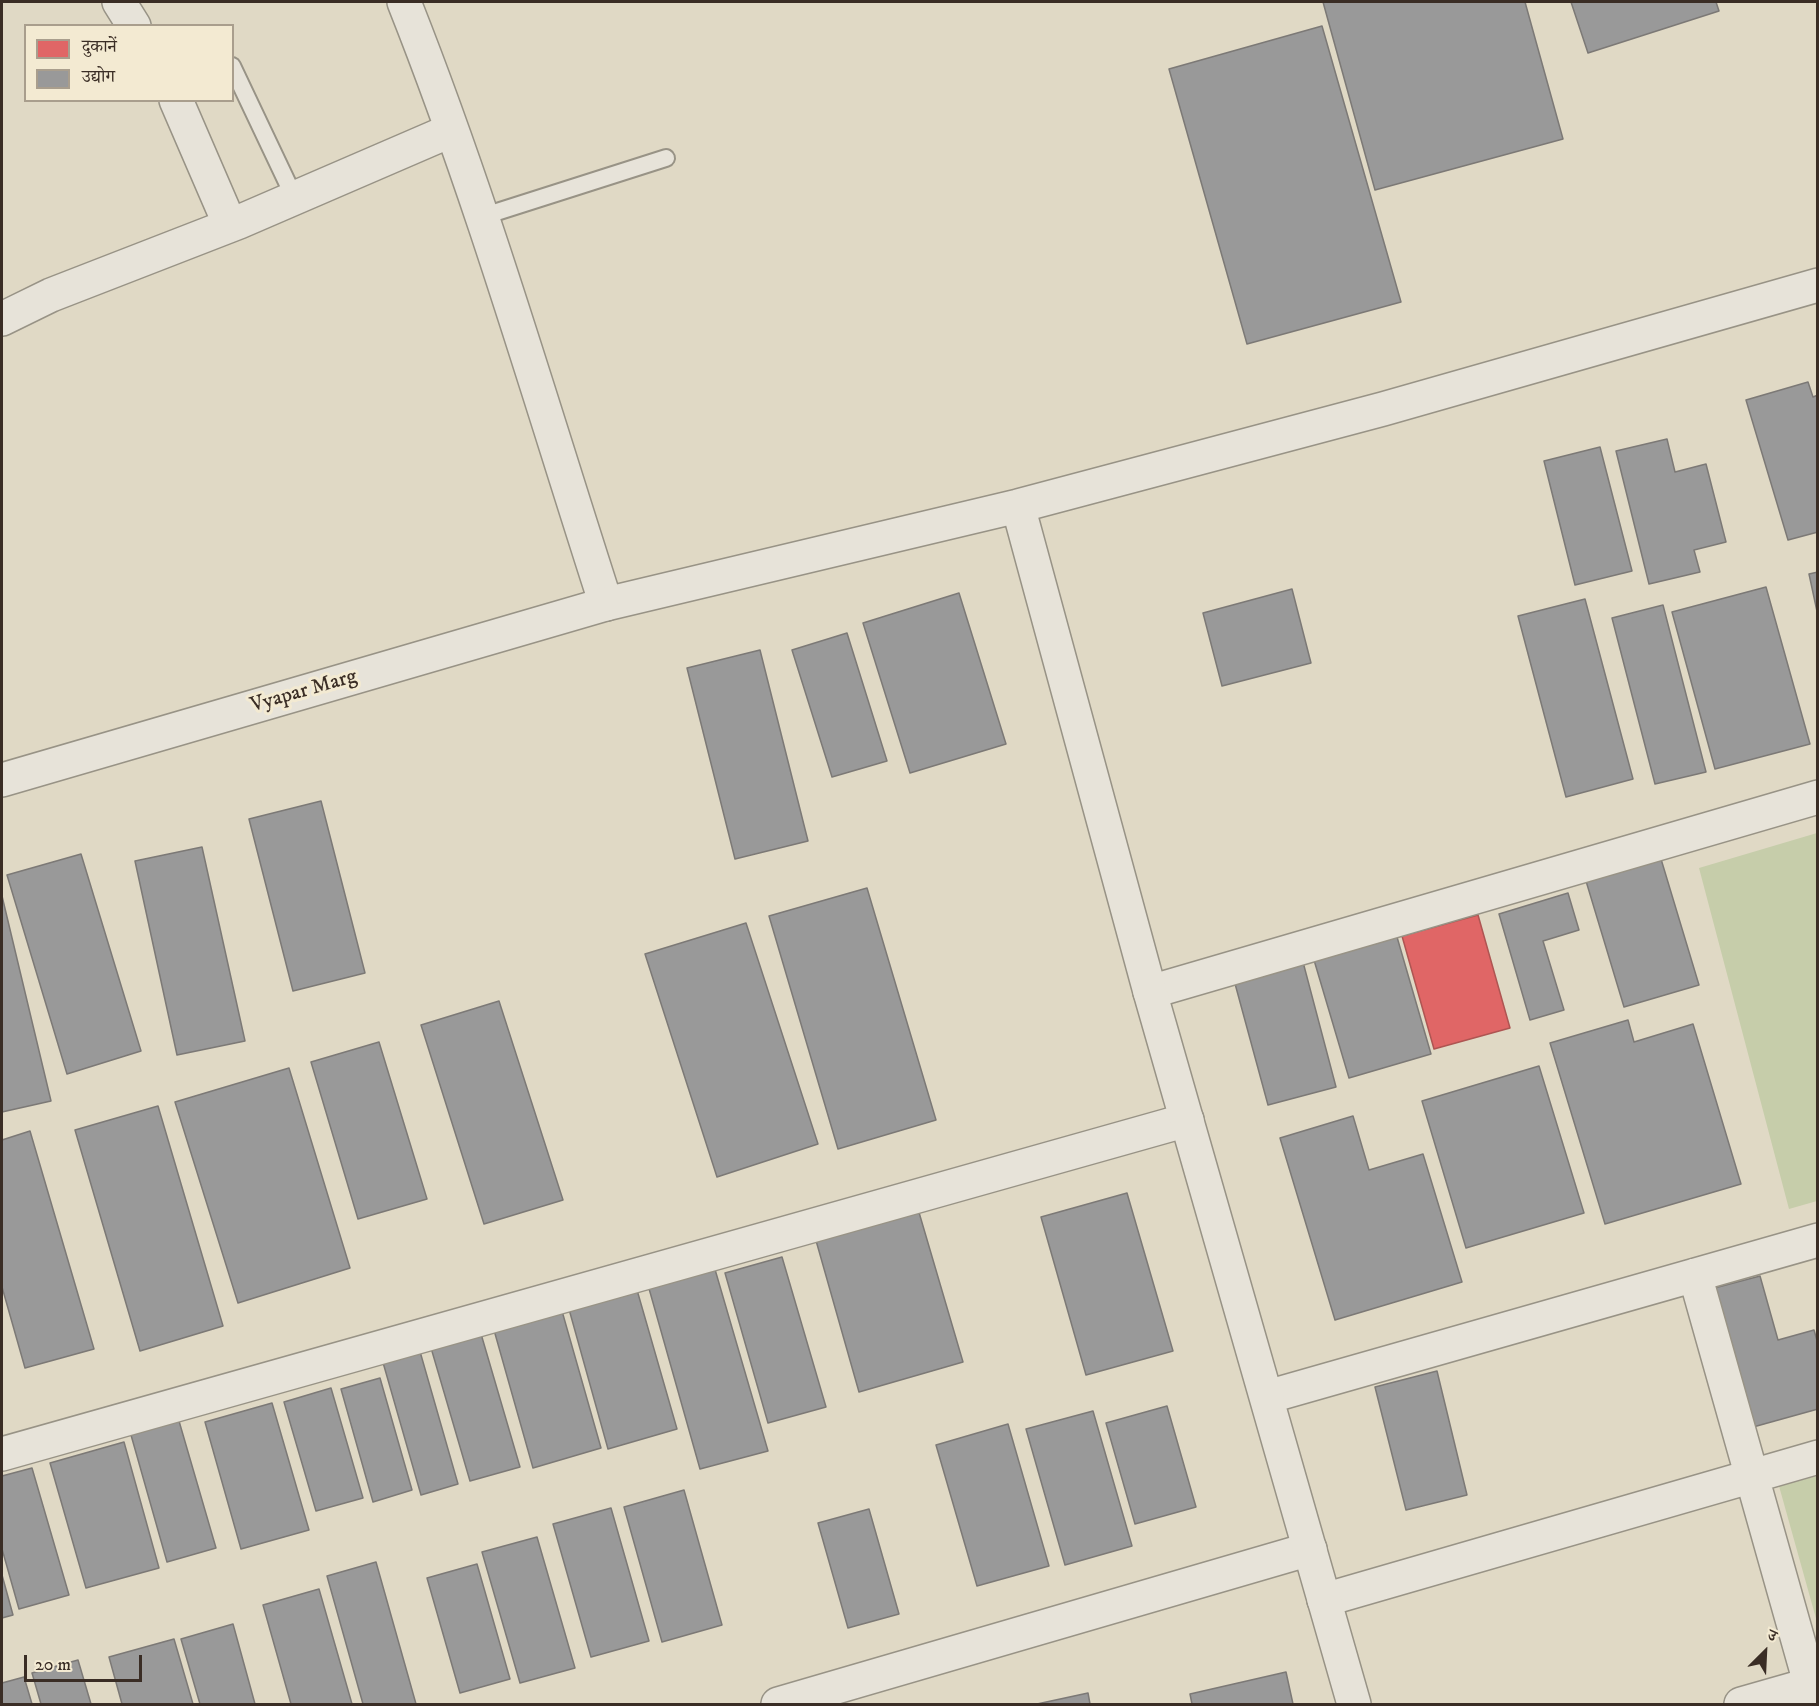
<!DOCTYPE html>
<html>
<head>
<meta charset="utf-8">
<style>
	body { margin:0 }
	#map { position:relative; width:1819px; height:1706px; overflow:hidden; background:#e0d9c5; font-family:"IM FELL DW Pica","Noto Serif Devanagari",serif }
	canvas { display:block }
	.frame { position:absolute; inset:0; border:3px solid #3a2d25; pointer-events:none }
	.legend { position:absolute; left:24px; top:24px; width:210px; height:78px; box-sizing:border-box; background:#f3ead2; border:2px solid #a99e8d; margin:0; padding:8px 10px; list-style:none; font-size:18px; color:#3a2d25 }
	.legend li { display:flex; align-items:center; gap:12px; height:30px }
	.legend b { width:30px; border:2px solid #a99e8d }
	.north { position:absolute; left:1735px; top:1622px; width:60px; height:60px; -webkit-text-stroke:4px #f3ead2; paint-order:stroke; rotate:24deg; font-size:16px; font-weight:700; line-height:24px; text-align:center; color:#3a2d25 }
	.north::after { content:''; display:block; margin:auto; width:21px; height:27px; background:#3a2d25; clip-path:polygon(50% 0,100% 100%,50% 72%,0 100%) }
	.scale { position:absolute; left:24px; top:1655px; width:118px; height:27px; box-sizing:border-box; border:3px solid #3a2d25; border-top:0; padding-left:8px; font-size:18px; line-height:21px; white-space:nowrap; color:#3a2d25; -webkit-text-stroke:4px #f3ead2; paint-order:stroke }
</style>
</head>
<body>
<div id="map">
<canvas width="1819" height="1706"></canvas>
<div class="frame"></div>
<ul class="legend">
<li><b style="height:16px;background:#e06666"></b>दुकानें</li>
<li><b style="height:16px;background:#999"></b>उद्योग</li>
</ul>
<div class="north">उ</div>
<div class="scale">20 m</div>
</div>
<script>
const g = document.querySelector('canvas').getContext('2d');
g.lineJoin = 'round';
function fillPath(path, color) { g.fillStyle = color; g.fill(path, 'evenodd'); }
function strokePath(path, color, width, dash) { g.strokeStyle = color; g.lineWidth = width; g.lineCap = dash ? 'butt' : 'round'; g.setLineDash(dash || []); g.stroke(path); }
function drawText(font, color, halo, rows, align = 'center') {
  g.font = font + ' "IM FELL DW Pica",serif'; g.lineWidth = 6; g.setLineDash([]); g.textBaseline = 'middle'; g.strokeStyle = halo; g.fillStyle = color; for (const [text, x, y, turn = 0] of rows) {
    g.save(); g.translate(x, y); g.rotate((+turn || 0) * Math.PI / 180); g.textAlign = isNaN(turn) ? turn : align; if (halo) g.strokeText(text, 0, 0); g.fillText(text, 0, 0); g.restore();
  }
}
const green = new Path2D(`
	M1817 833V1201L1789 1209 1699 868Z
	M1817 1476H1818L1817 1622 1779 1486Z`);
const shops = new Path2D(`
	M1478 915 1510 1028 1434 1049 1402 936Z`);
const industry = new Path2D(`
	M1323 2H1525L1563 139 1375 190Z
	M1571 2H1716L1719 11 1588 53Z
	M1322 26 1401 302 1247 344 1169 69Z
	M1808 382 1813 397 1818 395V532L1788 540 1746 400Z
	M1667 439 1675 472 1706 464 1726 542 1694 550 1700 572 1649 584 1616 451Z
	M1600 447 1632 571 1575 585 1544 461Z
	M1818 572V616L1809 574Z
	M1766 587 1810 744 1715 769 1672 612Z
	M1292 589 1311 663 1222 686 1203 613Z
	M959 593 1006 744 910 773 863 623Z
	M1585 599 1633 779 1566 797 1518 616Z
	M1663 605 1706 772 1655 784 1612 618Z
	M847 633 887 761 832 777 792 650Z
	M760 650 808 841 735 859 687 668Z
	M321 801 365 973 293 991 249 819Z
	M202 847 245 1041 177 1055 135 861Z
	M81 854 141 1051 67 1074 7 875Z
	M1661 859 1699 985 1624 1007 1586 881Z
	M867 888 936 1120 838 1149 769 916Z
	M1568 893 1579 930 1543 941 1564 1010 1530 1020 1499 914Z
	M2 896 51 1101 2 1112Z
	M746 923 818 1144 717 1177 645 954Z
	M1397 937 1431 1054 1349 1078 1314 960Z
	M1303 962 1336 1087 1268 1105 1234 980Z
	M499 1001 563 1200 484 1224 421 1025Z
	M1628 1020 1634 1042 1693 1024 1741 1184 1605 1224 1550 1043Z
	M379 1042 427 1199 358 1219 311 1062Z
	M1539 1066 1584 1213 1466 1248 1422 1101Z
	M289 1068 350 1268 238 1303 175 1102Z
	M158 1106 223 1326 140 1351 75 1130Z
	M1353 1116 1369 1170 1423 1154 1462 1282 1335 1320 1280 1138Z
	M30 1131 94 1349 25 1368 2 1287V1140Z
	M1127 1193 1173 1351 1086 1375 1041 1217Z
	M918 1209 963 1362 859 1392 815 1237Z
	M782 1257 826 1407 768 1423 725 1273Z
	M714 1266 768 1451 700 1469 648 1285Z
	M1760 1276 1778 1340 1814 1330 1818 1344V1409L1746 1429 1707 1290Z
	M635 1283 677 1429 608 1449 567 1302Z
	M560 1304 601 1448 533 1468 492 1323Z
	M479 1327 520 1467 470 1481 429 1341Z
	M419 1348 458 1484 421 1495 382 1359Z
	M1437 1371 1467 1495 1406 1510 1375 1387Z
	M380 1378 412 1490 373 1502 341 1389Z
	M331 1388 363 1498 316 1511 284 1402Z
	M272 1403 309 1530 241 1549 205 1422Z
	M1167 1406 1196 1507 1135 1524 1106 1423Z
	M1093 1411 1132 1546 1065 1565 1026 1429Z
	M179 1421 216 1548 167 1562 131 1435Z
	M1008 1424 1049 1566 977 1586 936 1445Z
	M124 1442 159 1568 86 1588 50 1463Z
	M32 1468 69 1595 19 1609 2 1549V1476Z
	M684 1490 722 1625 662 1642 624 1507Z
	M611 1508 649 1641 591 1657 553 1524Z
	M869 1509 899 1614 848 1628 818 1523Z
	M537 1537 575 1668 520 1683 482 1552Z
	M376 1562 416 1704H363L327 1576Z
	M477 1564 510 1679 460 1693 427 1578Z
	M2 1575 13 1615 2 1618Z
	M319 1589 352 1704H291L263 1605Z
	M233 1624 255 1704H200L181 1639Z
	M174 1639 193 1704H122L109 1657Z
	M78 1660 91 1704H41L32 1673Z
	M1286 1672 1293 1704H1192L1190 1694Z
	M24 1677 32 1704H2V1683Z
	M1088 1693 1090 1704H1037Z`);
const service = new Path2D(`
	M232 66 295 199
	M481 217 666 158`);
const minor = new Path2D(`
	M119 2 134 26
	M404 2C482 198 541 403 606 604
	M176 100 230 225
	M2 319 51 295 239 222 452 130
	M1150 992 1818 797
	M1695 1275 1816 1704
	M1267 1397 1818 1240
	M2 1454 1187 1120
	M1324 1600 1818 1457
	M778 1704 1310 1549
	M1741 1704 1818 1682`);
const tertiary = new Path2D(`
	M1018 506 1150 992 1354 1704
	M2 780 606 604 1018 506 1383 409 1818 285`);
const streetNames = [
	["Vyapar Marg",304,692,-16]
];
fillPath(green, '#c6cdaa');
fillPath(shops, '#e06666');
strokePath(shops, '#ae5552', 1.5);
fillPath(industry, '#999');
strokePath(industry, '#7c7976', 1.5);
strokePath(service, '#989386', 20);
strokePath(minor, '#989386', 36);
strokePath(tertiary, '#989386', 36);
strokePath(service, '#e7e3d9', 16);
strokePath(minor, '#e7e3d9', 33);
strokePath(tertiary, '#e7e3d9', 33);
drawText('21px', '#3a2d25', '#f3ead2', streetNames);
</script>
</body>
</html>
